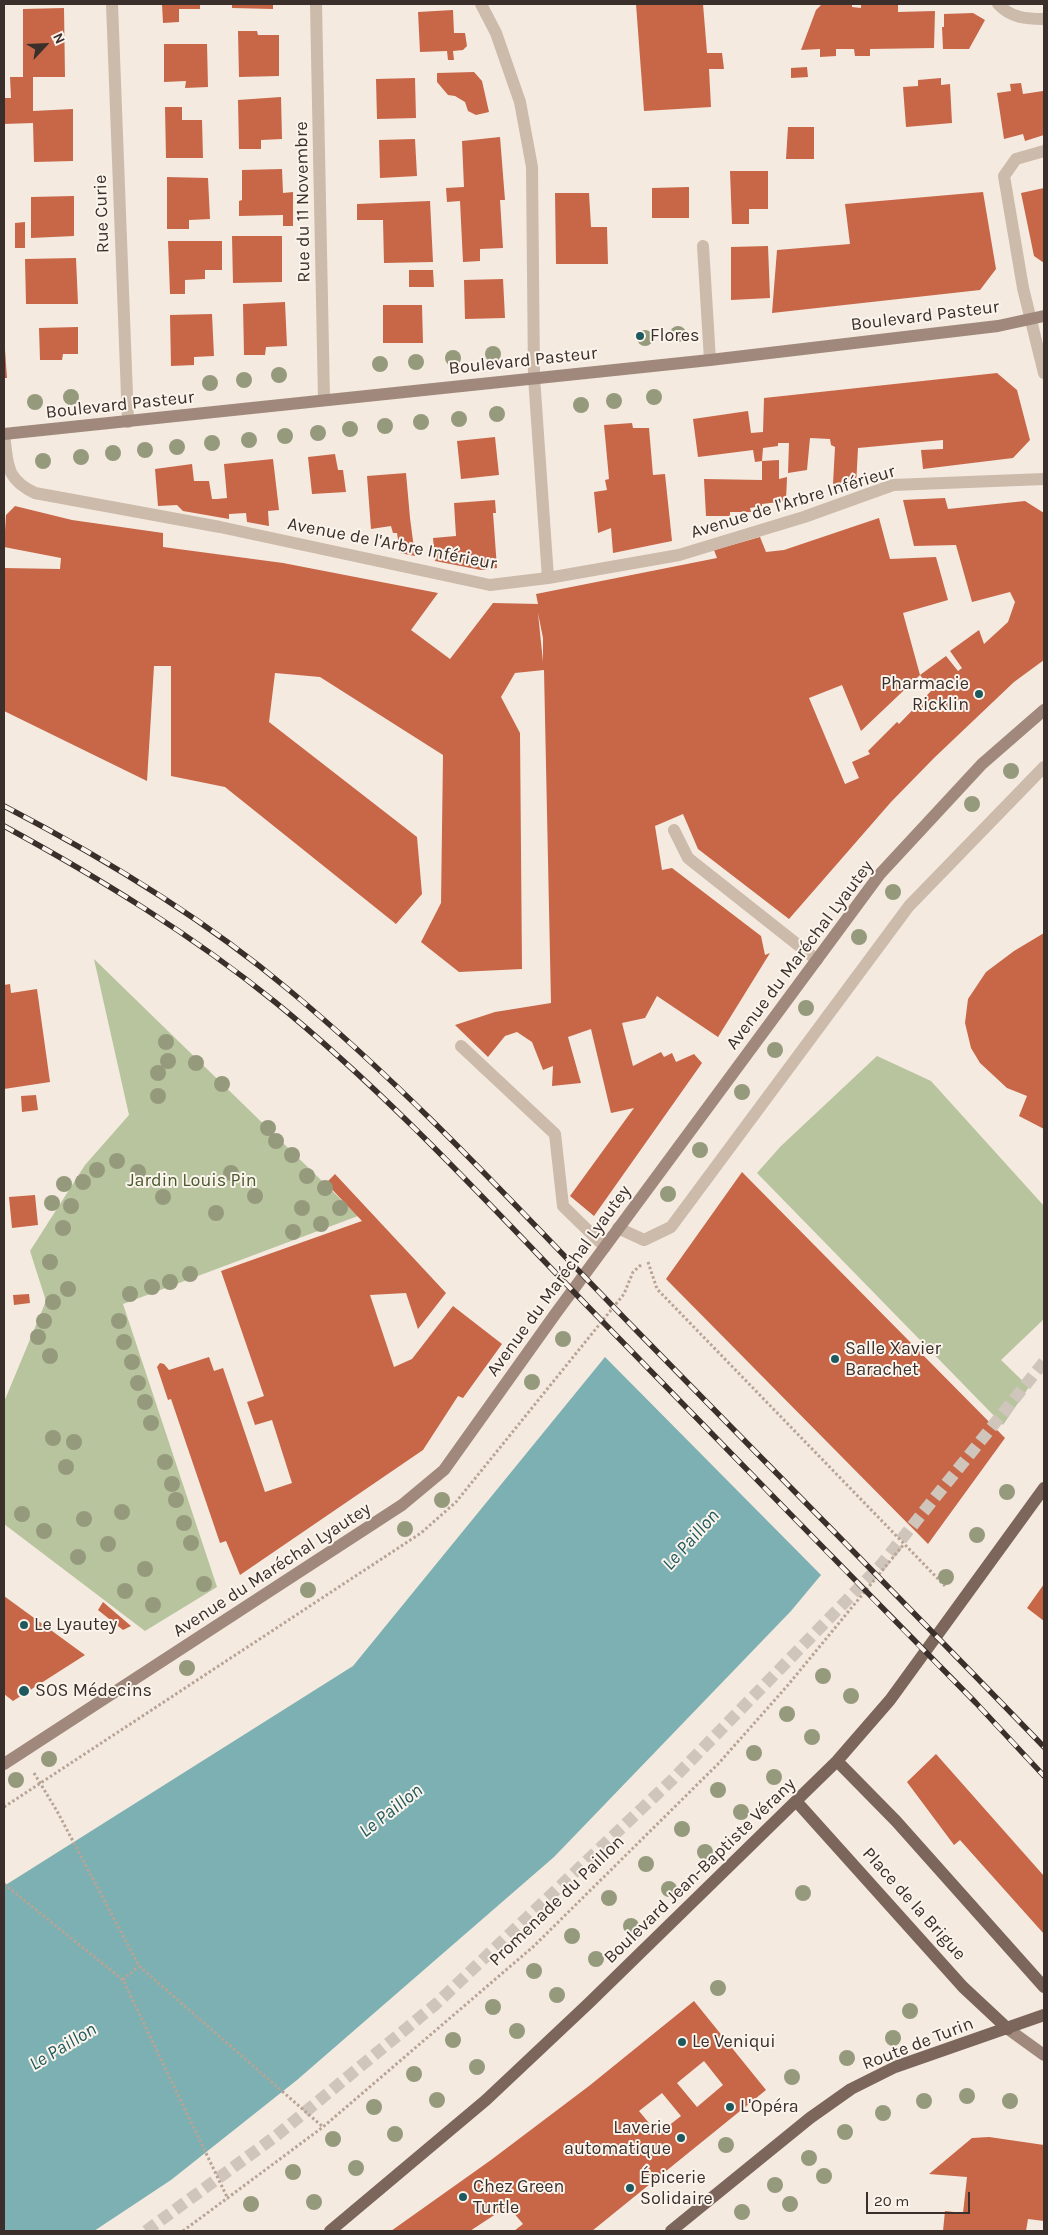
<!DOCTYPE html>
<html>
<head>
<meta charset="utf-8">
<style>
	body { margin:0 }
	#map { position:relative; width:1048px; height:2235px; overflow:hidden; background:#f4eadf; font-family:Karla,sans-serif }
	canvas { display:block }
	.frame { position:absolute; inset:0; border:5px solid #3a2f2a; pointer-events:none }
	.north { position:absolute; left:20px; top:20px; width:50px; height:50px; -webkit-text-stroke:4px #fbf4ec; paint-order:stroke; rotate:65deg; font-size:14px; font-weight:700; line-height:20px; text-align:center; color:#3a2f2a }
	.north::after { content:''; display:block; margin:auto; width:18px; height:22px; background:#3a2f2a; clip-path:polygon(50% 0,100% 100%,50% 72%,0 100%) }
	.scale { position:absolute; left:866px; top:2192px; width:104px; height:22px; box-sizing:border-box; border:2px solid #3a2f2a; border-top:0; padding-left:6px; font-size:15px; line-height:18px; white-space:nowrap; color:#3a2f2a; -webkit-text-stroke:4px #fbf4ec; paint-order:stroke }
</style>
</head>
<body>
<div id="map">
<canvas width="1048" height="2235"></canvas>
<div class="frame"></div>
<div class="north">N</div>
<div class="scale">20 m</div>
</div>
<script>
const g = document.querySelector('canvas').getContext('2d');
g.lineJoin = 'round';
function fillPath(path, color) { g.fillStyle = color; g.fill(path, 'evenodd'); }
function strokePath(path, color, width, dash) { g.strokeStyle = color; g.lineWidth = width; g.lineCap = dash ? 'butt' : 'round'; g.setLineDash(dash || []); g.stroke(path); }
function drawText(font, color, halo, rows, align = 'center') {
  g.font = font + ' Karla,sans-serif'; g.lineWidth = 4; g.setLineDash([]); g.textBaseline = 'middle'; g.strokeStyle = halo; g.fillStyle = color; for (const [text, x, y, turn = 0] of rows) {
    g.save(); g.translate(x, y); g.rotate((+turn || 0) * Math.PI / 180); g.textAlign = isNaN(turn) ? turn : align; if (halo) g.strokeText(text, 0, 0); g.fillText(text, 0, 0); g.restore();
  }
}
const green = new Path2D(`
	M94 959 358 1216 123 1304 217 1587 145 1631 4 1524V1402L46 1301 30 1251 85 1165 129 1115Z
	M877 1056 931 1081 1044 1206V1319L1001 1360 1029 1387 1003 1425 757 1173 781 1146Z`);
const water = new Path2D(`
	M605 1357 821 1575 791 1611 554 1857 297 2080 171 2180 94 2231H4V1886L353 1666Z`);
const building = new Path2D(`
	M162 4H200V9H179V22L163 23Z
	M232 4H273V9L232 8Z
	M636 4H703L707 53H722L724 69H709L711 107 644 111Z
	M822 4H852V7L861 8V4H898V12L935 11 934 48 870 49V56H855L854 49H836V56L820 57V49L801 50 816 10Z
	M64 8 65 77H33V111L73 109V161L34 162 33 123 4 124V98H11L10 77H23V9Z
	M453 10 454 33H465L467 46 463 50 453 51 454 60H448L447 51 420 52 418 12Z
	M973 13 985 20 969 49H943L942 27H944V14Z
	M238 31H257L258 35H279V76L239 77Z
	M164 44H207L208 87 185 88 186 81 164 82Z
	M807 67 808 77 791 78V68Z
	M474 72 482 81 489 112 476 115 468 111 465 102 455 96 448 95 437 82V73Z
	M415 78 416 118 377 119 376 79Z
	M941 78V85L950 84 952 123 906 127 903 87 918 86V80Z
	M1021 83 1023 94 1043 91 1044 135 1025 141 1023 134 1004 139 997 93 1011 91 1010 84Z
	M281 97 282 139 261 140V149H239L238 100Z
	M165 107H182V120H202L203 158H166Z
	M788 127H814V159H786Z
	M500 137 505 200H500L503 248 480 249V261L463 262 460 201 447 202 446 188 464 187 462 141Z
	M415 139 417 176 380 178 379 140Z
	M282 169 283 193 293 192V226H283V215L239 216V201L242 200V170Z
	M730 171H768V209H749V224H732Z
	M167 177 208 178 210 219 189 220V229H167Z
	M689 187V218H652V188Z
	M1044 188V263L1034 256 1021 193Z
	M983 192 996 269 980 290 772 313 777 250 850 244 845 204Z
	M555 193H589L591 227H607L608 264H556Z
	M74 196V236L31 238V197Z
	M430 201 433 262 384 263 383 220H357V204Z
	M25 222V248H15V223Z
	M232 236H282V282L233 283Z
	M168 241H222V270H205V279L185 280V294H170Z
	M768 246 770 298 731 300V247Z
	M76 258 78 304H26L25 259Z
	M409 270H433L434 287H409Z
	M503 279 505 318 465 319 464 280Z
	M285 302 287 346 266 347 265 355H244L243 304Z
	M383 305H422L423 343H383Z
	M212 314 214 356 194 357V365L171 366 170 315Z
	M78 327V354H63L62 360H40L39 328Z
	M4 336 7 378H4Z
	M997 373 1017 390 1030 440 1013 458 923 469 921 450 943 449V440L858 448 856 486 841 491 833 484 835 447 831 445 830 439 810 438 807 470 788 473 789 443H778V446L763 448 762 461 755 462 753 450 698 457 693 419 748 411 751 433 763 432 764 398Z
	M632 423 633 428H649L653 475 665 474 672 541 613 553 611 528 598 533 594 492 607 490 605 480 609 479 604 425Z
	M495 437 499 475 461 479 457 441Z
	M335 454 338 470H343L346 492 312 494 308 457Z
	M273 459 279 510 268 511 269 526 247 522 246 513 229 514V519L183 511 177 505 158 506 155 469 192 464 194 481H209L212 499H217L227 498 224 464Z
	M779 460V479L787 477 786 501 762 504V506L750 508 751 512H730V516H706L704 479 762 480V461Z
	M406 473 410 518 415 556 400 553 397 533H393L391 526 371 529 367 476Z
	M945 498 948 509 1025 501 1044 513V660L1014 682 934 758 891 802 789 919 698 849 683 814 655 826 662 870 672 868 761 936 765 955 770 953 718 1037 657 996 645 1018 622 1023 633 1066 661 1052 664 1057 672 1053 676 1062 694 1054 702 1063 594 1216 570 1196 634 1108 611 1113 591 1029 568 1037 581 1083 552 1086 553 1066 543 1070 532 1042 517 1032 505 1036 488 1057 455 1025 495 1012 551 1003 544 670 515 673 501 697 520 733 522 969 459 972 421 942 441 903 443 755 320 677 275 673 269 722 417 837 422 894 396 924 225 787 171 776V666H154L147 781 4 711V568L60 569 61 558 4 547 6 515 15 506 72 520 163 533V547L283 563 438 593 411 630 450 659 493 603 538 604 536 594 717 558 714 550 760 537 766 552 784 550 879 518 890 559 936 557 948 600 903 613 920 675 861 731 842 685 809 698 845 784 859 778 852 762 870 754 868 751 897 722 899 724 932 690 920 675 946 656 958 671 962 668 950 651 979 630 984 644 1008 622 1015 602 1010 592 972 602 956 545 914 546 903 500ZM538 613 543 638V662Z
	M495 500 496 513H493L497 568 481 570 435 561 433 538 456 536 454 503Z
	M1044 933V1129L1019 1116 1027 1096 1007 1088 980 1063 971 1048 965 1023 968 999 986 972 1014 951Z
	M10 984 11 993 37 989 50 1082 4 1089V985Z
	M36 1095 38 1110 22 1112 21 1096Z
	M742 1172 1005 1438 928 1544 666 1279Z
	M335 1174 446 1293 418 1329 406 1293 370 1295 394 1367 412 1359 453 1306 502 1344 463 1398 458 1396 423 1450 240 1575 226 1541 220 1543 171 1399 168 1400 157 1367 160 1363 164 1364 169 1370 209 1357 214 1371 223 1368 265 1492 292 1483 272 1420 255 1425 247 1402 264 1396 221 1271 362 1221 326 1183Z
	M35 1195 38 1225 12 1228 9 1197Z
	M29 1294 30 1303 14 1305 13 1295Z
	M1044 1584V1621L1027 1608Z
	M4 1596 85 1655 13 1701 4 1694Z
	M103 1602 131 1626 123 1630 98 1610Z
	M936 1754 1044 1876V1934L960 1840 954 1845 907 1782Z
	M694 2001 766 2090 592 2231H514L523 2224 508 2206 470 2231H391L491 2160 589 2086ZM704 2061 723 2085 697 2107 677 2083ZM662 2093 681 2116 658 2134 639 2111Z
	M989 2137 1044 2145V2221L1028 2219 1026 2231H943L945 2211 963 2213 967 2177 929 2174 972 2138Z`);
const primaryTunnel = new Path2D(`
	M146 2231 276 2136 436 2004 673 1779 880 1566 1044 1362`);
const path = new Path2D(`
	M648 1262 657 1289 945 1586
	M34 1773 57 1811 139 1966 323 2127
	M4 1807 421 1533 456 1502 624 1294 633 1272 642 1264
	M4 1884 123 1980 228 2199
	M123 1980 139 1966
	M183 2231 323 2127 534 1946 719 1763 788 1685 904 1544`);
const lane = new Path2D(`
	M4 434C8 464 5 479 35 493L220 527 490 585 548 578 679 555 804 517 893 485 1044 479
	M674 830 688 858 817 960
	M618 1228 644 1240 671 1227 909 906 1044 767`);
const street = new Path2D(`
	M112 4 128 422
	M316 4 324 399
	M481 4 496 33 520 102 532 167 534 377 548 578
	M998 4C1011 18 1026 19 1044 19
	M1044 151 1016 159 1004 176 1023 288 1044 373
	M703 246 710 360
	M461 1046 555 1134 563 1206 605 1247`);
const secondary = new Path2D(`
	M4 434 710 360 998 326 1044 316
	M4 1764 402 1505 444 1470 556 1313 880 874 982 764 1044 710
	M1008 2029 1044 2055`);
const primary = new Path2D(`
	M837 1761 896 1821 1044 1987
	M796 1801 963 1987 1008 2029
	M330 2231 486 2100 589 2003 837 1761 890 1700 1044 1488
	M671 2231 810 2118 851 2089 895 2067 1044 2015`);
const rail = new Path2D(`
	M4 806C104 858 202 917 289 990 413 1093 521 1212 633 1327 770 1467 908 1606 1044 1747
	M4 826C99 878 191 934 275 1002 393 1098 496 1212 601 1320 726 1448 850 1576 976 1703L1044 1776`);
const trees = [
	[678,334],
	[645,338],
	[493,354],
	[453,358],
	[416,362],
	[380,364],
	[279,375],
	[244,380],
	[210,383],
	[71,397],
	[654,397],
	[614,401],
	[35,402],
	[581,405],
	[497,414],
	[459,419],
	[421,422],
	[385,426],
	[350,429],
	[318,433],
	[285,436],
	[249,440],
	[212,443],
	[177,447],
	[145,450],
	[113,453],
	[81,457],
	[43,461],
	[1011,771],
	[972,804],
	[893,892],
	[859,937],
	[806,1008],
	[166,1042],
	[775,1050],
	[168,1061],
	[196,1063],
	[158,1073],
	[222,1084],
	[742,1092],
	[158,1096],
	[268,1128],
	[276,1141],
	[700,1150],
	[292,1155],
	[117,1161],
	[97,1170],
	[138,1172],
	[231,1173],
	[307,1176],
	[83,1182],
	[64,1184],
	[325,1188],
	[668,1194],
	[255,1196],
	[163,1197],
	[52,1203],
	[71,1206],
	[302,1208],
	[340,1208],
	[216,1213],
	[321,1224],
	[63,1228],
	[293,1232],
	[50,1262],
	[190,1274],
	[170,1282],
	[152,1287],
	[68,1289],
	[130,1294],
	[53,1302],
	[44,1321],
	[119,1321],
	[38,1337],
	[563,1339],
	[124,1342],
	[50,1356],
	[132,1362],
	[532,1382],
	[138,1383],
	[145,1402],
	[151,1423],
	[53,1438],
	[74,1442],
	[165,1462],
	[66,1467],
	[172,1484],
	[1007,1492],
	[176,1500],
	[442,1500],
	[122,1512],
	[22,1514],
	[84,1519],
	[184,1523],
	[405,1529],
	[44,1531],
	[977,1535],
	[191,1543],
	[108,1544],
	[78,1557],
	[145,1569],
	[946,1577],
	[204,1584],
	[308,1590],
	[125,1591],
	[153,1605],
	[187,1668],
	[823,1676],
	[851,1696],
	[787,1714],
	[812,1737],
	[754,1753],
	[49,1759],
	[774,1777],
	[16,1780],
	[718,1790],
	[741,1812],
	[682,1829],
	[705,1852],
	[646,1864],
	[669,1889],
	[803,1893],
	[609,1898],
	[631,1926],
	[572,1936],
	[596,1959],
	[534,1971],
	[718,1988],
	[557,1995],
	[493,2007],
	[910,2011],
	[517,2031],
	[893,2038],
	[453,2040],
	[847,2058],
	[477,2067],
	[414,2074],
	[792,2077],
	[967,2096],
	[437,2100],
	[924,2101],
	[1010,2101],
	[374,2107],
	[883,2113],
	[845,2132],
	[395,2134],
	[333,2139],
	[726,2145],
	[809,2158],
	[356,2168],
	[293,2172],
	[824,2176],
	[775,2185],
	[314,2202],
	[251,2204],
	[790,2204],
	[742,2212]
];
const markers = [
	[640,336,5,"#1e595d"],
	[979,694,5,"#1e595d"],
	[835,1359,5,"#1e595d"],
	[24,1625,5,"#1e595d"],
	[24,1691,6,"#1e595d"],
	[682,2042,5,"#1e595d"],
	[730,2107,5,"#1e595d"],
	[681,2138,5,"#1e595d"],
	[630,2188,5,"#1e595d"],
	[463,2197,5,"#1e595d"]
];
const streetNames = [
	["Rue du 11 Novembre",303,202,-91],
	["Rue Curie",102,214,-92],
	["Boulevard Pasteur",925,316,-7],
	["Boulevard Pasteur",523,361,-6],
	["Boulevard Pasteur",120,405,-6],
	["Avenue de l'Arbre Inférieur",793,502,-17],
	["Avenue de l'Arbre Inférieur",392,544,11],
	["Avenue du Maréchal Lyautey",800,955,-53],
	["Avenue du Maréchal Lyautey",559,1281,-54],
	["Avenue du Maréchal Lyautey",272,1570,-33],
	["Boulevard Jean-Baptiste Vérany",700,1871,-44],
	["Promenade du Paillon",557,1901,-44],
	["Place de la Brigue",914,1904,48],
	["Route de Turin",918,2044,-21]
];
const poiNames = [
	["Flores",650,336],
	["Pharmacie",969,684,"right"],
	["Ricklin",969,705,"right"],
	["Salle Xavier",845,1349],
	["Barachet",845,1370],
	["Le Lyautey",34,1625],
	["SOS Médecins",35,1691],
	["Le Veniqui",692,2042],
	["L'Opéra",740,2107],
	["Laverie",671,2128,"right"],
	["automatique",671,2149,"right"],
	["Épicerie",640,2178],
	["Solidaire",640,2199],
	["Chez Green",473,2187],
	["Turtle",473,2208]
];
const parkNames = [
	["Jardin Louis Pin",192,1181]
];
const waterNames = [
	["Le Paillon",691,1540,-48],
	["Le Paillon",391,1811,-38],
	["Le Paillon",63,2047,-31]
];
fillPath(green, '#b7c49e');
fillPath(water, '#7db0b2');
fillPath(building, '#c86648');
strokePath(primaryTunnel, '#cfc5bb', 12, [12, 6]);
strokePath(path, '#b8a495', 3, [2.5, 2.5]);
strokePath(lane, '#ccbaaa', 12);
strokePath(street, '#ccbaaa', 12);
strokePath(secondary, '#a0897c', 12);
strokePath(primary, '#7c665b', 12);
strokePath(rail, '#3a2f2a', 5.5);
strokePath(rail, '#fbf4ec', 4, [11]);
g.fillStyle = '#969a7d';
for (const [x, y] of trees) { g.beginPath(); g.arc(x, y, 8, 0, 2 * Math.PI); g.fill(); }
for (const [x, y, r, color] of markers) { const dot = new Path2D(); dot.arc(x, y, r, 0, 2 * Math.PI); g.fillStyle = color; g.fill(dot); strokePath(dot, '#fbf4ec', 2); }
drawText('18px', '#3a2f2a', '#fbf4ec', streetNames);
drawText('18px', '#3a2f2a', '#fbf4ec', poiNames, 'left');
drawText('18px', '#49592d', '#fbf4ec', parkNames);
drawText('italic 19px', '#1e595d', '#fbf4ec', waterNames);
</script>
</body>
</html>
